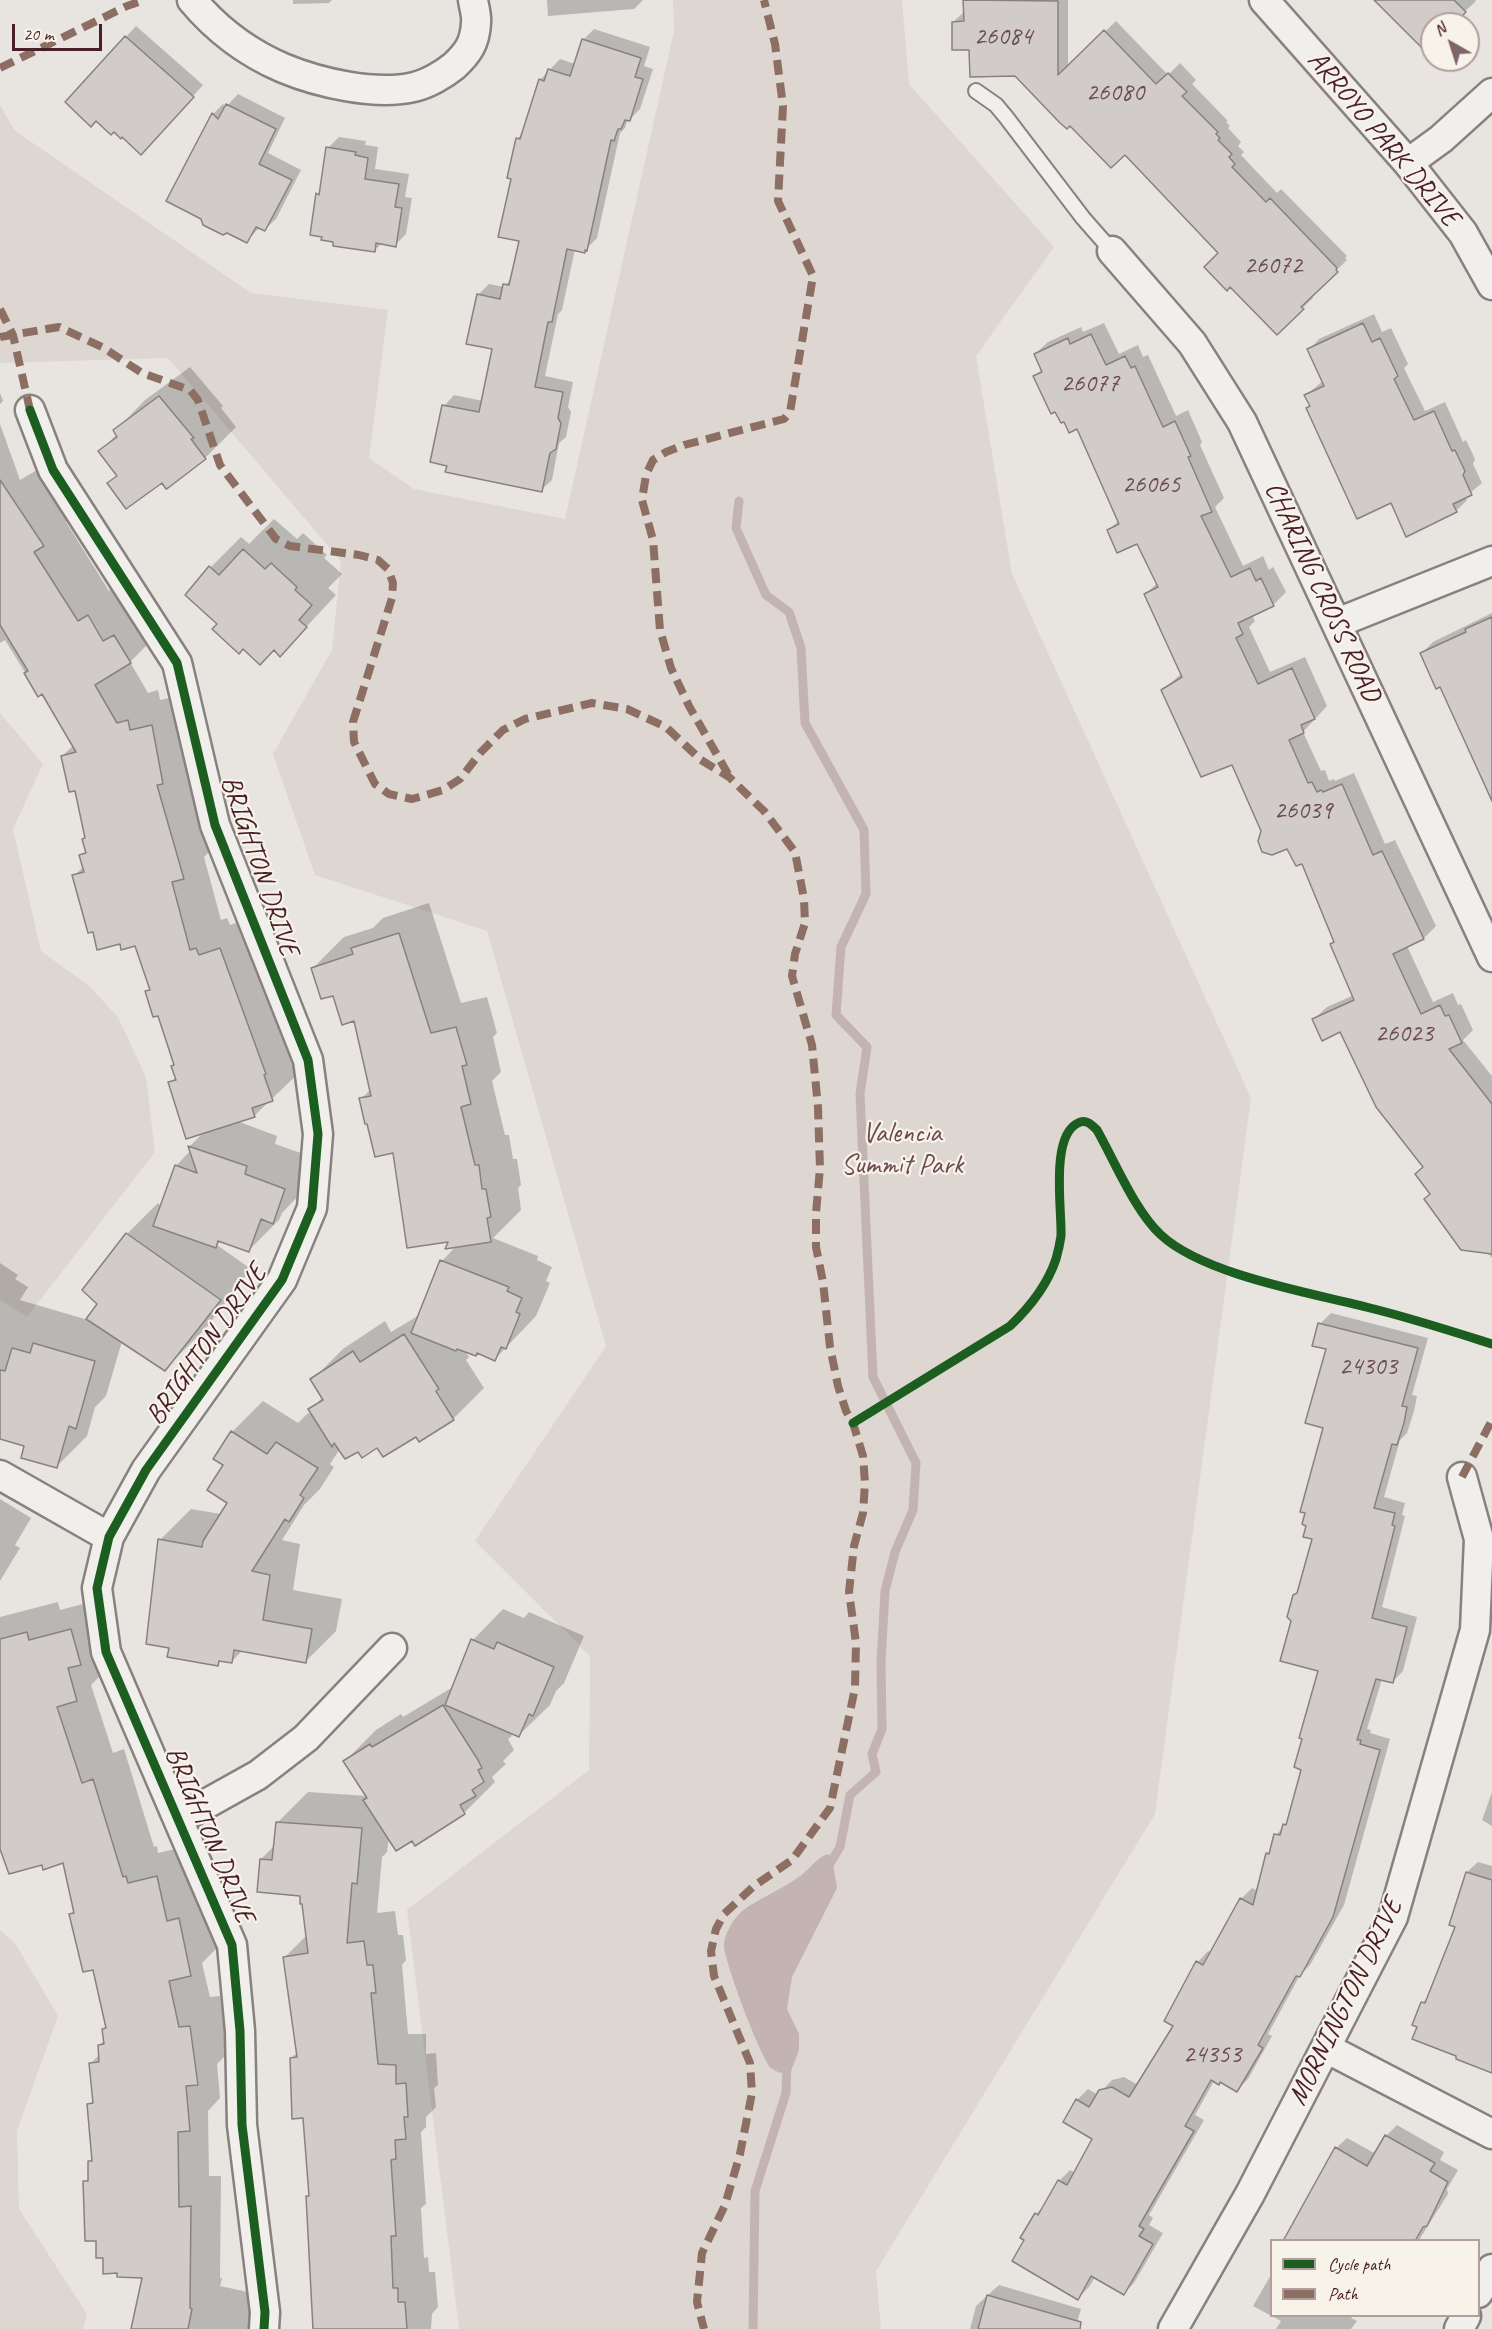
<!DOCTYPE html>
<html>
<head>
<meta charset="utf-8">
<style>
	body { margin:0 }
	#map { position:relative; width:1492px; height:2329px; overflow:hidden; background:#e8e5e0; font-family:Caveat,sans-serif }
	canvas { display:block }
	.legend { position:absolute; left:1270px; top:2239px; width:210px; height:78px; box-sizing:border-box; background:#f7f3e8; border:2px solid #b29e9c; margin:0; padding:8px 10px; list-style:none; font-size:18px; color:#4a1f2b }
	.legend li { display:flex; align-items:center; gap:12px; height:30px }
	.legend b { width:30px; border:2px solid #b29e9c }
	.north { position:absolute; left:1420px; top:12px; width:60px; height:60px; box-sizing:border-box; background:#f7f3e8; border:2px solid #b29e9c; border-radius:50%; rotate:321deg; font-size:16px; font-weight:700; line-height:24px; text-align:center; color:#4a1f2b }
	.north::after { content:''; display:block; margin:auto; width:21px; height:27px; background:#81646a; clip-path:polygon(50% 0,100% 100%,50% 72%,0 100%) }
	.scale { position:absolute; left:12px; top:24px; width:90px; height:27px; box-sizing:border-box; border:3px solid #4a1f2b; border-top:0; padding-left:8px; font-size:18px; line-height:21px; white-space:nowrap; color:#4a1f2b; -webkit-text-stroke:4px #f7f3e8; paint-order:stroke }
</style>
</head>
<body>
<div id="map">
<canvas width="1492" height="2329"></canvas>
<ul class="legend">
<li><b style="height:8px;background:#1b5e20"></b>Cycle path</li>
<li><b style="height:8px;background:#8d6e63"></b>Path</li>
</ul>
<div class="north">N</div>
<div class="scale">20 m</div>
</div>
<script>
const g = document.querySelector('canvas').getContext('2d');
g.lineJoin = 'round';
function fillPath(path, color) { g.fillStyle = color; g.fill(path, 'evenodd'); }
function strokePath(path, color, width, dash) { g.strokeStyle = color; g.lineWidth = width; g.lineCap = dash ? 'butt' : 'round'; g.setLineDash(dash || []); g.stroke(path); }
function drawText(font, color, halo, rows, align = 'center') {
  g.font = font + ' Caveat,sans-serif'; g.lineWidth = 4.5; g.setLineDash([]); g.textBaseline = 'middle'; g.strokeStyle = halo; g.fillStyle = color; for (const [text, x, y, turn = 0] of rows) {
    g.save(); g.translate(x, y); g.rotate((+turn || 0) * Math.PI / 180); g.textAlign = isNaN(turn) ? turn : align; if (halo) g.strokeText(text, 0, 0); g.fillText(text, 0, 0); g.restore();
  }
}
const green = new Path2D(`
	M673 0H902L909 84 1054 247 976 356 1012 574 1251 1098 1155 1814 876 2271 881 2329H459L407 1910 589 1770 590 1656 475 1541 606 1346 487 931 315 875 273 754 332 650 341 561 168 358 0 363V105L14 130 251 293 388 310 369 458 414 489 565 519 674 31Z
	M0 713 43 764 13 829 41 951 88 985 118 1017 146 1077 155 1152 27 1317 0 1300Z
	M0 1930 15 1943 58 2016 17 2131 19 2209 87 2314 83 2329H0Z`);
const water = new Path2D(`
	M828 1854 832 1858 837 1888 792 1977 787 2009 799 2034V2050L791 2071 788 2074C782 2073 776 2072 771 2068 761 2059 722 1956 724 1944 725 1933 733 1920 741 1912 758 1898 782 1890 800 1876 810 1869 817 1857 828 1854Z`);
const shadow = new Path2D(`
	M293 0H332L329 3 293 4Z
	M547 0H643L634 9 548 16Z
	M965 0H1068V67L1116 21 1168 75 1180 63 1196 80 1192 84 1228 121 1226 122 1230 126 1228 128 1241 142 1238 146 1244 152 1241 155 1277 193 1281 189 1347 256 1345 258 1347 260 1311 295 1313 298 1277 333 1220 253 1125 152 1070 123 1016 75 971 49 953 22 964 12Z
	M1381 0H1475L1476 1 1461 15 1471 25 1468 28V24H1432V56L1383 7Z
	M136 26 203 85 152 142 114 130 126 37Z
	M594 29 650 47 644 66 653 69 640 109 627 122 625 128 620 133 597 238 584 251 575 249 562 310 558 314 545 376 573 382 568 407 571 412 566 437 559 443 552 480 541 490 449 465 444 406 454 395 483 401 494 348 478 295 489 284 504 287 512 277 520 240 513 178 517 139 524 132 540 80 560 59 575 64 583 40Z
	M238 94 285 118 268 153 301 170 276 219 265 229 260 227 247 241 213 114 223 104 226 107Z
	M339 137 366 141 365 145 378 147 375 169 409 174 405 197 412 198 406 234 395 245 382 243 375 250 311 233 318 194 322 190 328 148Z
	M1374 314 1382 332 1391 328 1408 364 1404 368 1425 411 1445 402 1463 442 1466 440 1475 459 1473 464 1482 483 1465 497 1467 500 1456 511 1391 501 1311 405 1306 395 1323 381 1309 350 1319 339Z
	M1104 323 1119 354 1138 345 1143 357 1148 355 1176 416 1188 410 1202 442 1200 445 1224 498 1215 507 1243 566 1263 556 1269 570 1273 567 1286 592 1273 605 1252 615 1255 621 1249 627 1270 672 1305 657 1327 706 1303 732 1321 771 1325 770 1329 781 1334 779 1335 781 1354 773 1385 844 1395 840 1436 926 1424 938 1407 946 1433 1002 1453 993 1458 1005 1461 1004 1473 1030 1463 1040 1492 1076V1258L1432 1193 1425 1166 1341 1030 1314 1019 1327 1007 1354 995 1331 944 1335 940 1302 862 1288 847 1263 831 1233 764 1163 690 1182 673 1146 594 1157 583 1138 542 1109 530 1119 520 1078 427 1064 420 1035 376 1042 369 1035 354 1048 342 1081 327 1083 332Z
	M190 367 223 406 221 408 236 427 205 458 166 486 162 481 109 483 118 475 100 451 117 434 115 431 145 400Z
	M0 393 3 401 0 404Z
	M0 424 20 480 42 467 74 514 66 522 109 591 119 585 161 631 130 662 148 693 158 690 160 700 183 695 214 847 204 857 221 920 227 918 230 925 251 918 303 1069 254 1116 237 1121 277 1136 275 1144 315 1158 303 1191 282 1213 279 1220 249 1250 222 1240 217 1245 251 1269 206 1328 165 1369 122 1341 106 1396 95 1407 87 1436 56 1467 26 1445 0 1437V1263L18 1275 15 1279 28 1287 20 1300 88 1320 99 1304 127 1234 158 1203 161 1206 176 1166 191 1150 190 1146 204 1132 170 1083 176 1077 175 1064 159 1014 146 992 151 988 136 944 121 942 94 930 74 876 84 866 81 855 87 850 83 839 87 836 76 789 62 756 74 745 42 692 39 695 5 640 0 643Z
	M274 519 297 539 303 533 327 555 324 558 342 574 328 588 336 595 280 655 274 649 219 624 210 568 241 537 249 544Z
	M1492 613V803L1481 778 1482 777 1441 685 1422 653 1433 642Z
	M429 903 461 1003 487 997 497 1033 493 1037 501 1072 492 1081 505 1135H509L513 1159H517L521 1185 518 1188 521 1210 493 1238 538 1256 537 1260 552 1267 546 1281 550 1283 536 1316 495 1359 478 1352 476 1355 464 1350 469 1357 466 1360 484 1388 453 1419 416 1435 378 1446 358 1450 340 1449 330 1464 334 1467 320 1489 304 1505 282 1540 300 1544 293 1590 342 1599 336 1631 305 1662 243 1650 232 1661 222 1660 217 1664 170 1647 160 1540 191 1509 221 1514 229 1502 225 1464 232 1432 263 1401 298 1423 308 1413 315 1416 310 1410 323 1397 312 1380 343 1349 385 1321 391 1332 421 1314 442 1261 457 1245 450 1240 361 1099 371 1089 355 1019 313 968 344 937 373 928 383 918ZM433 1384 447 1407 445 1409 431 1386Z
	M1331 1313 1428 1338 1412 1395 1417 1396 1414 1411 1407 1433 1400 1440 1384 1497 1405 1503 1402 1515 1405 1516 1382 1607 1417 1617 1403 1671 1392 1682 1382 1679 1367 1729 1371 1730 1370 1733 1390 1739 1344 1905 1310 1965 1300 1975 1268 2034 1272 2036 1248 2079 1237 2090 1221 2081H1214L1195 2115 1204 2120 1149 2215 1153 2218 1149 2225 1163 2233 1134 2283 1124 2293 1095 2277 1089 2287 1078 2298 1026 2240 1036 2214 1045 2205 1059 2181 1070 2170 1075 2173 1094 2139 1077 2100 1088 2089 1098 2095 1112 2080 1124 2077 1138 2085 1175 2026 1166 2020 1198 1962 1208 1951 1212 1953 1241 1899 1252 1888 1258 1891 1267 1854 1272 1849 1276 1835 1289 1821 1303 1769 1320 1670 1300 1591 1314 1538 1325 1427 1328 1348 1320 1324Z
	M0 1499 31 1518 15 1545 20 1548 0 1581Z
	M102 1599 107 1669 91 1685 113 1753 124 1749 154 1847 157 1846 158 1853 188 1846 221 1944 202 1963 210 1997 220 1996 228 2053 217 2064 220 2098 208 2111 209 2176H221L220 2278H222L220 2286 262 2295 251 2329H132L144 2276 118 2272 104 2257 97 2239 85 2182 90 2177 89 2162 93 2158 89 2105 94 2100 90 2064 100 2054 99 2045 105 2040 104 2029 107 2026 94 1968 70 1914 75 1910 64 1861 43 1863 0 1844V1617L58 1602 60 1610Z
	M503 1609 524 1618 529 1612 584 1636 564 1683 556 1691 550 1705 519 1735 509 1731 512 1736 508 1739 514 1750 503 1761 506 1764 492 1777 495 1782 464 1813 412 1839 389 1837 387 1852 382 1857 377 1913 395 1911 398 1935H403L406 1960 402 1965 408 2034H426V2054L436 2053 438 2085 434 2088 436 2107 426 2117V2127L421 2132 426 2204 421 2208 424 2258 428 2257 429 2272H435L438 2307 432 2314 431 2329H313L307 2197 310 2194 304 2117 291 2058 298 2052 285 1957 307 1935 301 1895 261 1859 275 1845 277 1823 308 1792 367 1796 345 1761 376 1730 401 1714 403 1717 453 1687 473 1640Z
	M1492 1792V1826L1482 1820Z
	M1478 1862 1492 1866V2071L1458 2055 1414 2024 1423 2002 1430 1995 1457 1926 1467 1872Z
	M1397 2125 1444 2152 1440 2160 1458 2170 1447 2189 1448 2194 1419 2240H1285L1336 2148 1347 2138 1376 2154 1386 2136Z
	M1272 2273V2316H1353L1351 2318 1357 2321 1351 2329H1276L1281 2321 1253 2306Z
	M999 2285 1081 2309 1075 2329H970L976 2306Z`);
const stream = new Path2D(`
	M739 501 736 528 766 595 789 612 801 648 805 723 864 830 866 894 841 947 836 1015 867 1047 860 1094 873 1377 916 1463 913 1510 895 1552 885 1591 881 1663 882 1729 872 1754 876 1772 850 1795 840 1847 828 1867
	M753 2329 755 2191 786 2093 787 2063`);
const building = new Path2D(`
	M963 0 1058 1V75L1104 30 1156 84 1168 73 1187 92 1182 96 1218 132 1216 134 1220 138 1218 140 1232 154 1229 157 1235 164 1232 167 1266 202 1270 198 1337 268 1336 270 1338 272 1301 307 1304 309 1277 335 1230 287 1227 291 1204 267 1218 253 1125 155 1111 168 1070 126 1067 129 1060 123 1015 76 970 77 969 50H952V22L964 21Z
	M1374 0H1454L1466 12 1455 24H1432V46L1426 52Z
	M125 36 194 97 141 155 122 137 121 139 114 132 111 135 96 121 91 127 65 102Z
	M582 39 641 58 635 77 643 79 630 121 625 120 621 129H618L614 141 611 140 587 251 585 250V253L567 249 552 322H548L535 387 563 392 558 418 561 423 556 449 550 453 542 492 445 472 447 466 430 462 442 405 479 412 492 349 466 344 477 294 500 299 503 284 509 285 519 241 498 237 511 179 507 178 516 138 520 139 539 79 544 81 548 69 570 76Z
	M226 104 276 129 259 164 292 180 265 231 256 227 247 243 227 233 223 235 203 225 201 219 166 201 212 113 218 119Z
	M326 147 356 152 355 155 368 158 365 179 399 184 395 207 402 208 396 247 376 243 375 252 333 246V242L321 240 322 237 310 235 316 193 319 195Z
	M1363 323 1372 342 1380 338 1398 376 1394 379 1414 420 1434 411 1452 451 1455 450 1465 471 1463 475 1472 495 1453 504 1457 512 1406 537 1391 503 1357 519 1306 408 1310 406 1304 395 1324 386 1307 349Z
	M1091 334 1106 365 1125 356 1131 368 1135 366 1163 427 1175 421 1191 456 1188 457 1212 512 1201 516 1231 577 1250 568 1256 581 1261 578 1274 606 1238 623 1243 634 1236 638 1258 684 1292 668 1315 719 1301 725 1304 733 1289 740 1308 783 1312 782 1317 792 1321 790 1323 792 1342 784 1373 855 1382 851 1424 939 1393 954 1421 1014 1440 1005 1445 1016 1449 1015 1462 1043 1449 1049 1492 1104V1254L1461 1250 1424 1199 1430 1194 1415 1174 1423 1167 1376 1107 1340 1032 1322 1041 1312 1019 1354 1000 1330 944 1334 942 1302 864 1296 866 1287 849 1272 855 1262 852 1258 841 1261 831 1232 765 1201 777 1161 690 1182 677 1144 594 1158 587 1137 544 1117 553 1107 530 1119 524 1077 429 1069 433 1064 422 1061 423 1055 412 1051 414 1033 376 1042 372 1034 354 1068 338 1070 344Z
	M159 396 194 438 191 439 206 459 168 488 166 489 162 483 126 509 107 483 117 476 98 451 117 437 113 430Z
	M0 480 44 546 34 552 78 621 88 615 103 641 114 635 131 663 95 685 117 723 128 720 130 730 152 725 163 784 157 785 184 879 172 882 190 950 196 948 199 955 220 948 266 1074 264 1075 273 1101 252 1108 255 1117 186 1139 168 1082 176 1080 171 1066 174 1065 158 1016 153 1017 145 991 150 990 135 946 121 950 120 944 97 950 93 932 88 933 72 875 84 872 79 855 86 853 82 839 85 838 75 791 69 792 61 756 76 752 42 694 38 697 24 673 28 671 0 625Z
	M243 549 265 569 271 563 297 587 295 590 312 605 299 620 307 627 280 657 274 650 260 665 243 649 239 654 212 629 217 624 185 595 209 566 219 575Z
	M1492 617V801L1440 687 1436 689 1420 653 1466 632 1465 629Z
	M399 933 431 1033 456 1027 467 1065 462 1066 471 1104 461 1107 475 1165H479L482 1189H486L491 1217 487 1218 491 1242 445 1249 448 1242 407 1248 393 1153 375 1157 367 1124H365L359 1098 371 1096 354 1021 342 1025 333 996 321 999 311 968 353 954 351 948Z
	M188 1146 247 1166 245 1174 285 1189 273 1224 261 1219 249 1252 218 1241 216 1248 153 1226 175 1165 197 1173Z
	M126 1233 221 1300 165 1371 86 1319 97 1304 82 1290Z
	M440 1260 509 1287 507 1291 522 1298 516 1312 520 1314 506 1349 501 1347 495 1361 477 1353 476 1356 457 1349 456 1351 411 1333Z
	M1318 1323 1418 1348 1402 1406 1407 1407 1404 1423 1397 1445 1392 1444 1374 1508 1395 1513 1392 1525 1395 1526 1372 1618 1407 1627 1393 1683 1376 1679 1357 1740H1361L1360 1744 1380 1750 1333 1917 1300 1977 1296 1976 1258 2045 1263 2048 1237 2092 1220 2082 1219 2085 1211 2080 1185 2126 1194 2131 1139 2226 1144 2229 1139 2236 1153 2244 1124 2295 1091 2276 1078 2300 1012 2261 1024 2240 1020 2238 1035 2213 1038 2215 1058 2180 1067 2185 1092 2139 1063 2122 1076 2099 1089 2107 1099 2090 1112 2087 1129 2097 1173 2026 1164 2021 1196 1961 1203 1965 1240 1898 1253 1905 1266 1853 1269 1854 1274 1834 1280 1835 1283 1824 1286 1825 1301 1770 1294 1767 1302 1739 1299 1738 1318 1671 1280 1661 1291 1621 1287 1617 1293 1595 1297 1593 1312 1539 1303 1537 1306 1526 1302 1524 1305 1513 1300 1512 1323 1428 1305 1423 1326 1349 1312 1346Z
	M404 1334 439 1389 436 1391 454 1420 419 1442 416 1437 383 1457 377 1448 362 1458 358 1452 345 1459 334 1443 332 1447 308 1409 323 1400 310 1379 353 1351 360 1362Z
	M33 1343 95 1361 76 1429 69 1426 57 1468 21 1458 24 1446 0 1439V1370L5 1371 12 1348 30 1353Z
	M231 1431 267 1454 276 1442 318 1468 300 1495 304 1498 289 1522 285 1519 252 1571 270 1575 263 1620 312 1629 306 1663 234 1650 232 1663 219 1661 218 1666 167 1657 169 1648 146 1644 158 1539 202 1547 203 1541 227 1503 207 1490 223 1465 213 1459Z
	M71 1629 81 1665 68 1668 77 1701 57 1707 82 1783 93 1779 123 1877 126 1876 128 1883 157 1876 167 1921 179 1918 191 1976 169 1981 179 2027 190 2026 198 2085 186 2086 190 2131 178 2132 179 2207 191 2206 190 2308 192 2309 188 2329H131L142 2278 117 2277V2273L103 2274V2258H96V2241H85L83 2181H88V2161H92L87 2104 93 2103 89 2063 99 2062 98 2045 104 2044 102 2029 106 2028 93 1970 83 1972 69 1914 74 1913 63 1863 43 1870 42 1865 9 1874 0 1849V1639L27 1632 29 1640Z
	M471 1639 494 1649 497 1642 554 1667 533 1716 529 1714 519 1737 445 1705Z
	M443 1705 478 1760 482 1768 478 1770 484 1782 472 1790 476 1796 460 1805 465 1814 415 1846 412 1841 396 1851 363 1800 367 1798 343 1761 370 1744 372 1747Z
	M276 1822 362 1828 357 1884 352 1883 347 1943 364 1941 367 1965H373L376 1993H371L378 2064 396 2065V2084L406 2083 408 2117H404L406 2139 395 2140 396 2159 391 2160 396 2236H391L393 2288H398V2302H405L407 2329H313L306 2196H309L303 2118 292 2119 290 2058 297 2057 283 1957 308 1953 302 1904H300V1896L257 1892 260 1859 272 1860Z
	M1466 1872 1492 1880V2073L1456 2059V2056L1412 2039 1417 2027 1412 2025 1421 2002 1425 2003 1455 1927 1449 1925Z
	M1385 2135 1435 2163 1430 2171 1448 2182 1427 2226 1423 2227 1415 2241H1283L1335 2147 1367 2166Z
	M987 2295 1081 2322 1080 2329H978Z`);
const lane = new Path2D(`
	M976 91 996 105 1006 117 1083 218 1112 251`);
const street = new Path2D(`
	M192 0C217 30 248 53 283 68 319 83 376 96 414 87 427 84 443 75 454 66 468 53 475 43 476 23 477 16 474 7 473 0
	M1264 0 1408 163 1463 233 1492 285
	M1408 163 1441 139 1492 93
	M1112 251 1192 343 1242 422 1492 957
	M30 410 53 470 177 663 215 825 308 1060 318 1134 312 1208 282 1280 146 1470 109 1537 97 1588 106 1652 232 1945 240 2031 242 2125 265 2312 264 2329
	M1337 623 1492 561
	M0 1475 109 1537
	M179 1819 258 1775 306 1738 392 1648
	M1326 2048 1492 2134
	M1478 2293 1492 2269
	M1173 2329 1250 2194 1393 1917 1475 1630 1479 1539 1462 1477
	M1459 2329 1466 2316`);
const quiet = new Path2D(`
	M0 68 127 6 145 0
	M0 309 13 335 30 410
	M0 337 59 327 102 347 142 373 190 390 198 400 220 465 276 539 290 546 359 555 378 560 388 569 393 583 392 598 353 722 354 742 375 784 389 794 412 799 443 790 460 779 481 752 503 730 525 719 592 703 627 709 666 727 701 760 729 777 764 811 795 852 804 899 805 923 795 954 792 976 812 1045 818 1107 820 1168 816 1213V1247L823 1282 830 1347 838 1386 846 1411 853 1423 863 1456 865 1483 863 1513 854 1546 849 1592 856 1643 855 1688 830 1808 792 1860 754 1886 724 1914 716 1929 711 1951 714 1976 750 2063 752 2093 740 2154 725 2205 702 2253 697 2302 704 2329
	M728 774 689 706 671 668 660 630 653 540 642 500 646 475 653 460 666 452 684 445 784 419 790 412 813 276 778 201 783 106 775 44 764 0
	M1462 1477 1492 1420`);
const cycleway = new Path2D(`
	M30 410 53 470 177 663 215 825 308 1060 318 1134 312 1208 282 1280 146 1470 109 1537 97 1588 106 1652 232 1945 240 2031 242 2125 265 2312 264 2329
	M853 1423 1010 1326C1030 1307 1047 1286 1056 1259 1058 1252 1060 1243 1061 1236 1062 1210 1050 1136 1078 1123 1086 1119 1091 1124 1097 1130 1115 1162 1135 1211 1161 1235 1204 1275 1312 1293 1370 1308 1411 1318 1451 1331 1492 1344`);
const numberNames = [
	["26084",1003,37],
	["26080",1115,93],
	["26072",1273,266],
	["26077",1090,384],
	["26065",1151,485],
	["26039",1303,811],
	["26023",1404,1034],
	["24303",1368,1367],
	["24353",1212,2055]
];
const streetNames = [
	["ARROYO PARK DRIVE",1383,139,50],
	["CHARING CROSS ROAD",1322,592,65],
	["BRIGHTON DRIVE",259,866,71],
	["BRIGHTON DRIVE",207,1345,-55],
	["BRIGHTON DRIVE",209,1835,67],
	["MORNINGTON DRIVE",1346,2002,-64]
];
const parkNames = [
	["Valencia",902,1134],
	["Summit Park",902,1166]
];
fillPath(green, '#ded6d0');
fillPath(water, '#c3b4b1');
fillPath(shadow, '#0003');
strokePath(stream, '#c3b4b1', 9);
fillPath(building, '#d1ccc9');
strokePath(building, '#898080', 1.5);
strokePath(lane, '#898080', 18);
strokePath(street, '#898080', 33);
strokePath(lane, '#f0efeb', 14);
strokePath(street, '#f0efeb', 28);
strokePath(quiet, '#8d6e63', 8, [15, 8]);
strokePath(cycleway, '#1b5e20', 9);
drawText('26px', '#6c4a52', null, numberNames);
drawText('28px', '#4a1f2b', '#f7f3e8', streetNames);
drawText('28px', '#6d4a51', '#f7f3e8', parkNames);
</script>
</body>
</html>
